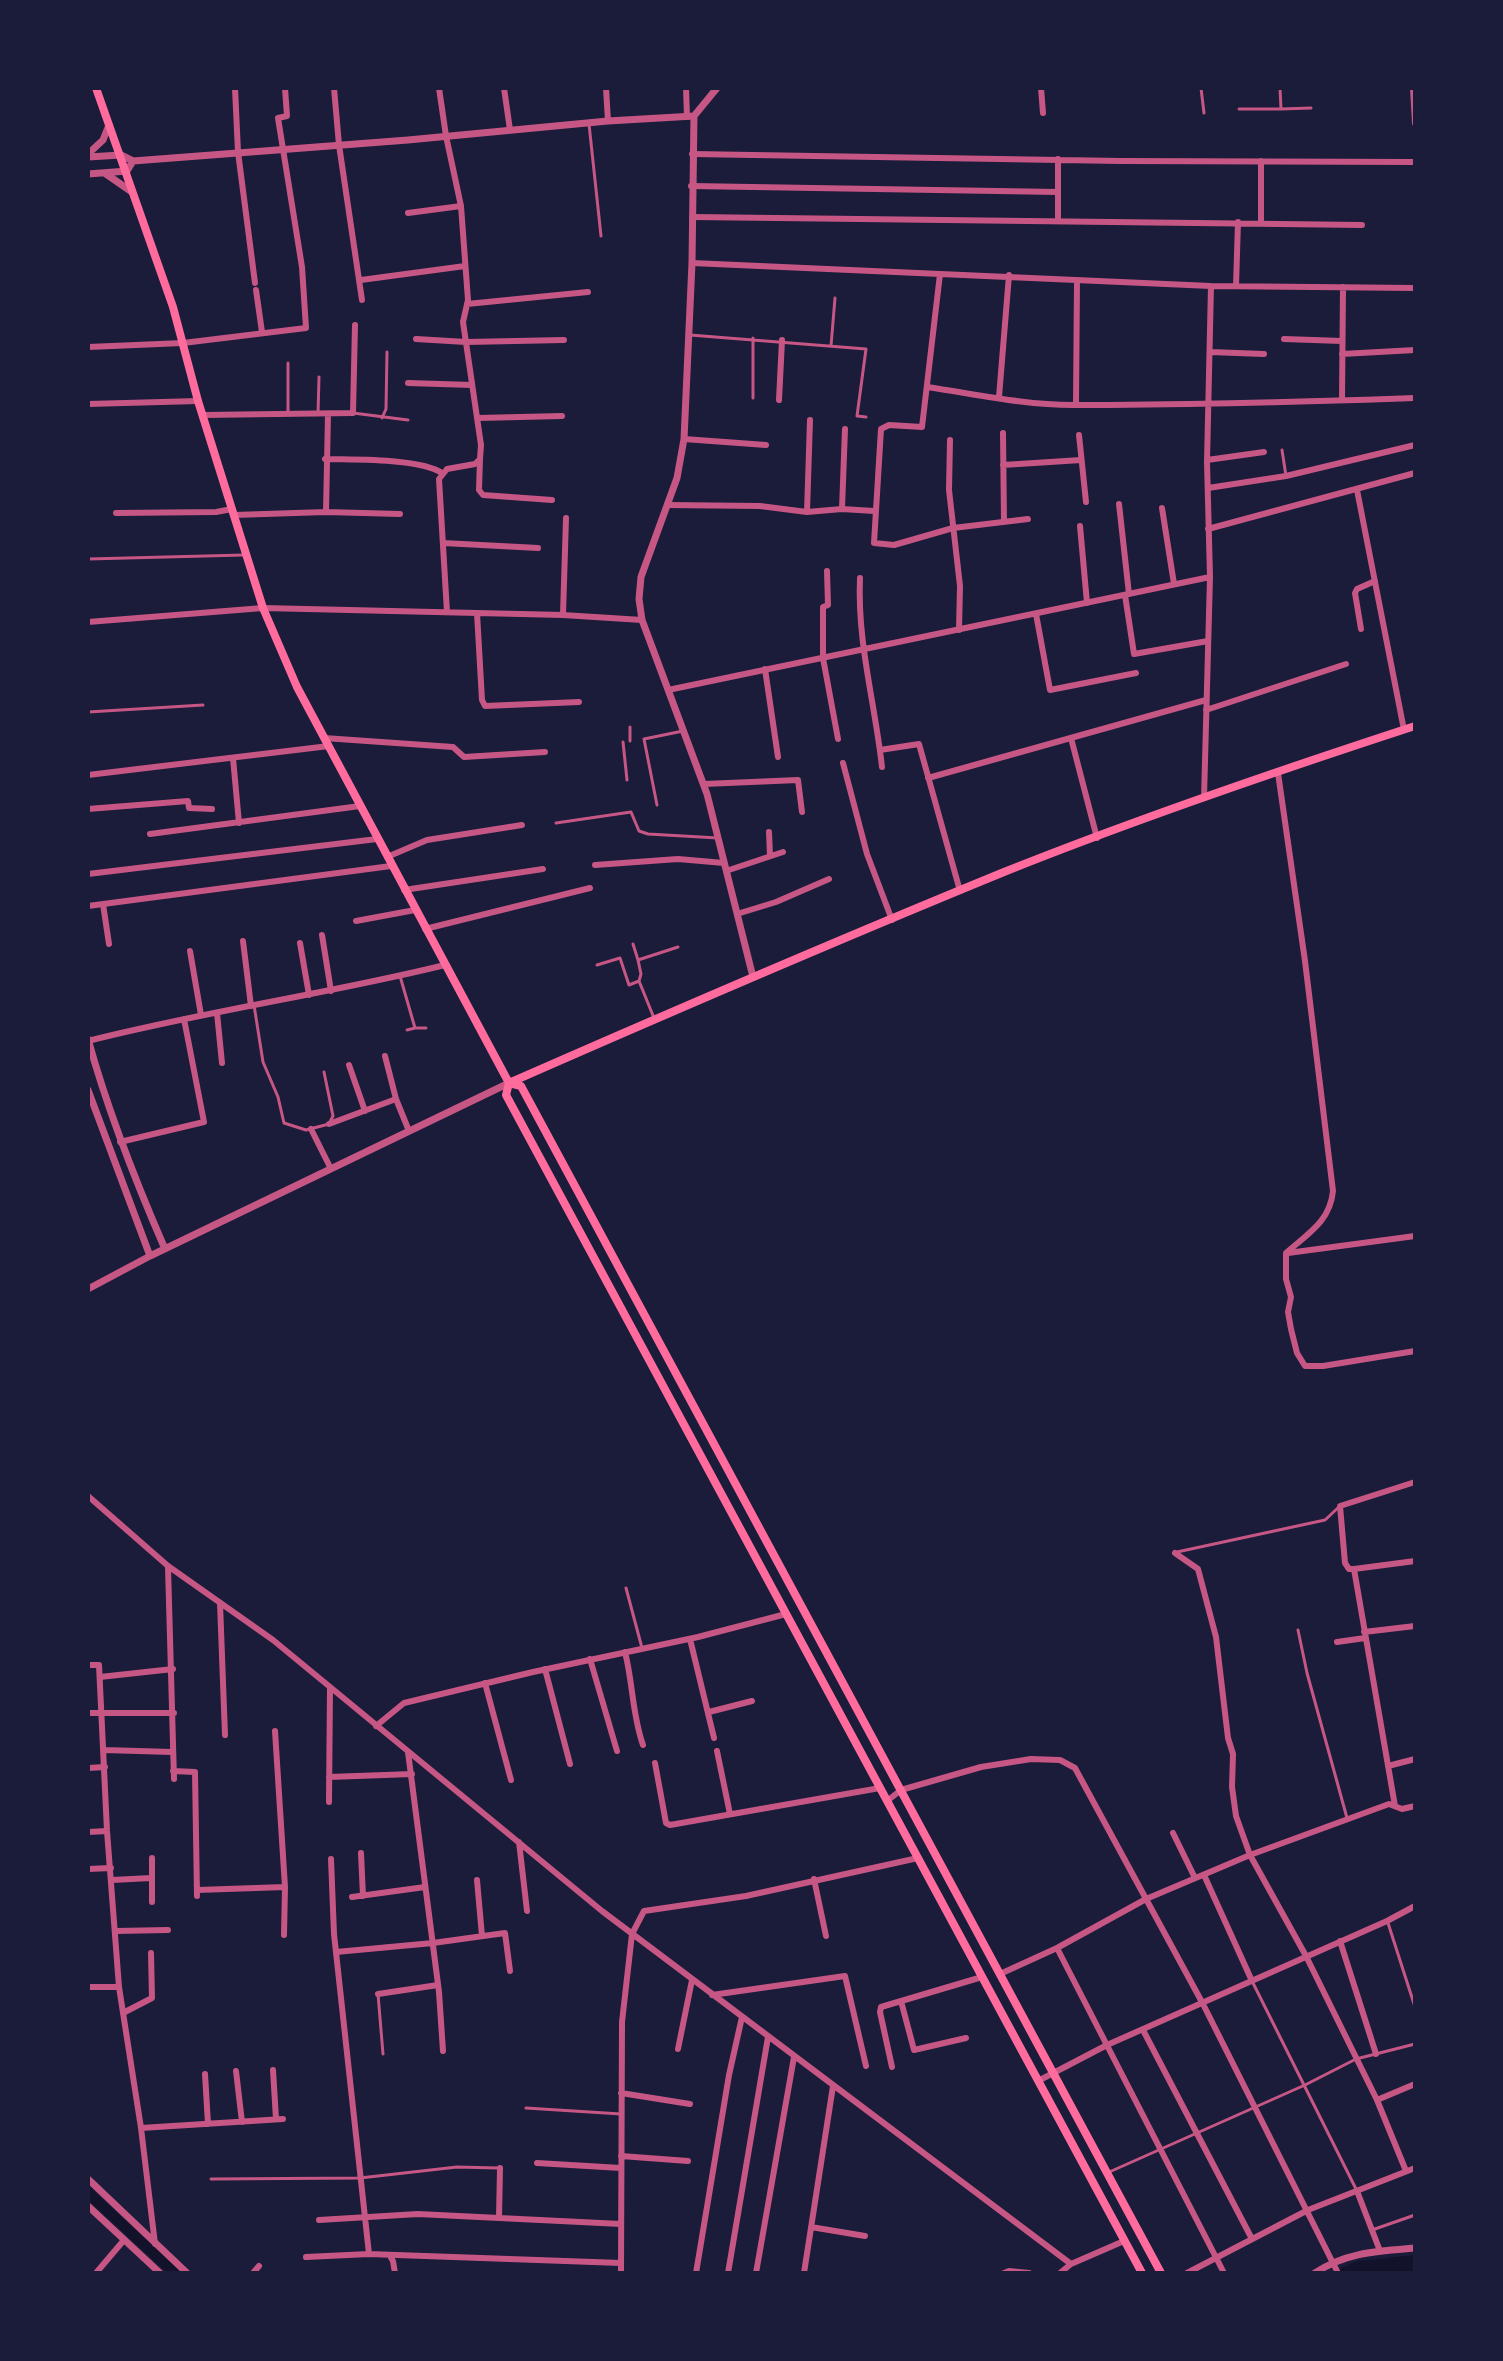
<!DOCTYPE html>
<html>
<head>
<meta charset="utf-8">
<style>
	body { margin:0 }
	#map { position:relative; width:1503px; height:2361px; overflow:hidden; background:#1b1b3a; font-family:Cabin,sans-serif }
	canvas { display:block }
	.frame { position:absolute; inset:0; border:90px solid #1b1b3a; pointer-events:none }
</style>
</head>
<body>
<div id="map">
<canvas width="1503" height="2361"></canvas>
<div class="frame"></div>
</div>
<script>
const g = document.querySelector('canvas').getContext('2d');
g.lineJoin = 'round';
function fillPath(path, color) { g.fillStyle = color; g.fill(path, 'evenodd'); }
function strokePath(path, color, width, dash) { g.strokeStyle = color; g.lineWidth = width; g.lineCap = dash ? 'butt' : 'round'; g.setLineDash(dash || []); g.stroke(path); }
const water = new Path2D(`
	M1415 2255V2273H1330L1357 2261Z`);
const canal = new Path2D(`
	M88 2193 175 2273`);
const service = new Path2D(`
	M1201 88 1204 113
	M1280 88 1281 109 1311 108
	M1239 109H1281
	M589 124 601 236
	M690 335 866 349 857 416 866 417
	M831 346 835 298
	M753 398V338
	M288 413V363
	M353 413 408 420
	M318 414 319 377
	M382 418 386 409 387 352
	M1282 450 1286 476
	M88 559 244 555
	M88 712 203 705
	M630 727V741
	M623 742 627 780
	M657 805 644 739 683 731
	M556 823 631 812 639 831 648 834 718 838
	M633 944 638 960
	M597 965 620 958 629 985 639 981
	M400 976 415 1028 407 1030
	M254 1005 263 1062 278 1097 284 1123 306 1130 329 1124 333 1116 324 1072
	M654 1018 639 981 641 974 638 960 678 947
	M415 1028H426
	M1177 1552 1325 1520 1340 1506
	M626 1588 642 1648
	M1298 1630 1307 1673 1347 1818
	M1388 1923 1415 2007
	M1253 1983 1357 2191
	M378 1994 383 2054
	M526 2108 621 2114
	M1107 2173 1305 2085 1356 2059 1415 2044
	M211 2179 360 2178 457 2167 498 2168
	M1372 2230 1415 2215`);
const minor = new Path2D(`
	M235 88 238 152 255 283
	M334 88 339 145 362 300
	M439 88 446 136 461 206 468 300 463 322 481 445 480 459 475 464 447 469 439 479 447 612
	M504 88 510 130
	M606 88 608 121
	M686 88 687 117
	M1041 88 1043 113
	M1413 88 1415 123
	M692 154 1121 161 1415 162
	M1261 161V223
	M691 186 1058 192
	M408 213 461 206
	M692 217 1362 225
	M1058 221V159
	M692 263 1211 286 1415 288
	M940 274 922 427 889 425 881 429 874 543 894 545 953 528 1028 519
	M361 280 465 266
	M1236 286 1238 222
	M256 290 262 332
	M467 304 588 292
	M416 339 466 342 564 340
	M1284 339 1342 341
	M88 347 183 343 306 328 302 267 278 118 287 116 285 88
	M1210 352 1264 354
	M1342 354 1415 350
	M408 383 472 385
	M927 387C975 394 1024 405 1073 405 1187 405 1301 402 1415 398
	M999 397 1009 275
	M779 400 782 340
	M1342 400 1343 287
	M88 404 198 401
	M1076 405 1077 280
	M202 415 353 413 355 325
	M478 418 562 416
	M1003 433 1004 522
	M1079 435 1086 502
	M684 439 766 445
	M950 440 949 490 960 586 959 630
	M325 459C353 460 420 458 442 473
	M480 459 479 490 483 495 552 500
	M1207 460 1264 452
	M1003 465 1081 460
	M1208 488 1286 476 1415 445
	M1357 490 1404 730
	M1119 504 1129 594
	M667 505 760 506 807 512 842 509 874 511
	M1162 508 1174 584
	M842 509 845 429
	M326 512 328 414
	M807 512 810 420
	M116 513 216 512 232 509
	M234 515 326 512 400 514
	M1080 526 1087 603
	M1208 529 1415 473
	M443 543 538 548
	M827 571 828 605 823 607V658L838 739
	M860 578C857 642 875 703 882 767
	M1125 595 1134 654 1208 641
	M477 613 482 700 485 706 579 702
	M1036 614 1050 690 1136 673
	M563 615 566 518
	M88 622 263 608 563 615 642 620
	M1361 629 1355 593 1357 589 1375 581
	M765 669 778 757
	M668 690 1210 577
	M1206 710 1346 664
	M324 738 453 747 464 757 545 752
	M1071 738 1097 838
	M880 750 919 744 960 891
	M233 758 239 823
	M843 763 867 854 892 920
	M1278 773 1305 961 1333 1191C1330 1222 1307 1234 1286 1253V1279L1291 1297 1288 1312 1291 1329 1297 1353 1305 1366H1323L1415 1351
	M88 775 329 746
	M928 778 1206 700
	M704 784 798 780 802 812
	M1204 798 1210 577 1207 462 1211 286
	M88 809 188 801 189 808 212 809
	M769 832 770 856
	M150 834 360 806
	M387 857 427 840 522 825
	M595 865 678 859 724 863
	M726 871 783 852
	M88 874 377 839
	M404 890 543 869
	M103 904 109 944
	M88 906 391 866
	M737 914 776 902 829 879
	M356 921 415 910
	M425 929 590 888
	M322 935 331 991
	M243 941 251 1006
	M300 943 309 995
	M190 951 201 1015
	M217 1013 222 1063
	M88 1041C206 1011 327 994 445 965
	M385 1056 396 1099
	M349 1065 365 1111
	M329 1124 396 1099 409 1131
	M311 1129 331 1169
	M120 1142 204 1122 184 1019
	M1288 1253 1415 1236
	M88 1496 168 1566 273 1640 602 1911 1071 2264 1124 2241
	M1175 1553 1198 1569 1216 1637 1228 1738 1233 1754 1232 1787 1236 1816 1250 1855 1306 1956 1377 2100 1406 2171
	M168 1567 174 1779
	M1354 1569H1349L1345 1563 1340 1506 1415 1482
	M220 1603 225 1735
	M1364 1632 1415 1626
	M690 1639 714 1738
	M1337 1642 1365 1638
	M625 1652C633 1683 632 1714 643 1745
	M590 1659 617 1751
	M88 1665H99L107 1831 119 1987 141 2128 155 2244
	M545 1669 570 1764
	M100 1677 173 1669
	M485 1683 511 1780
	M709 1712 752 1701
	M88 1713H174
	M376 1726 404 1703 533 1672 698 1637 786 1614
	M275 1731 285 1887 284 1935
	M104 1750 172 1752
	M717 1751 730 1814
	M408 1752 439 1992 443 2051
	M655 1763 666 1823 670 1825 880 1788
	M1388 1766 1415 1759
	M88 1768 105 1767
	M173 1771 195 1772 197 1896
	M329 1777 412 1774
	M887 1801 901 1790 981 1767 1031 1759 1060 1760 1075 1768 1203 2004 1338 2273
	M329 1802 330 1687
	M1395 1806 1354 1569 1415 1561
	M88 1832 107 1831
	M1173 1833 1195 1878
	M519 1842 527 1911
	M361 1853 363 1896
	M152 1858V1902
	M331 1859 334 1934 369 2254
	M88 1869 111 1868
	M1204 1875 1252 1981
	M814 1879 826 1936
	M112 1880 151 1878
	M477 1880 482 1936
	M197 1890 285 1887
	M352 1897 425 1887
	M116 1931 168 1930
	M1340 1941 1376 2054
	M1057 1948 1224 2273
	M336 1952 433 1943 505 1933 510 1971
	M1000 1974 1057 1948 1146 1899 1250 1855 1389 1804 1402 1809 1415 1806
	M88 1987H119
	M378 1994 438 1985
	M712 1995 845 1976 866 2066
	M901 2001 914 2050 966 2038
	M123 2013 152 1998 151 1953
	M1143 2030 1252 2239
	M678 2049 692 1980
	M892 2067 880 2012 881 2007 982 1977
	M273 2070 276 2119
	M236 2071 242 2122
	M205 2074 208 2124
	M1038 2081 1107 2045 1387 1921 1415 1906
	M621 2093 690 2104
	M1377 2100 1415 2084
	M141 2128 283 2119
	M621 2156 688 2161
	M537 2163 621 2168
	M1357 2191 1380 2251
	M499 2218 500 2168
	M319 2220 418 2214 621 2224
	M811 2227 865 2236
	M390 2256 393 2261 395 2273
	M306 2257 369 2254 621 2263
	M96 2273 124 2240
	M253 2273 259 2266
	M621 2273 622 2022 632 1934 644 1911 746 1896 918 1858
	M696 2273 729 2075 742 2017
	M728 2273 768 2037
	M756 2273 794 2057
	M804 2273 833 2086
	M1004 2273 1009 2271 1029 2273
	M1060 2273 1071 2264
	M1187 2273 1308 2210 1415 2168`);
const tertiary = new Path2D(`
	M717 88 694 116 692 263 684 439 677 478 641 577 639 599 642 620 707 794 753 977
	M88 154 103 140 109 125
	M88 157 121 155 133 161 408 140 608 121 694 116
	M88 174 127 171 133 161
	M106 174 132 192
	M88 1039C108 1112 135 1180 165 1249
	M88 1090 150 1256
	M88 1289 150 1256 509 1083
	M88 2179 187 2273
	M88 2206 160 2273
	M1315 2273C1346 2252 1379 2251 1415 2248`);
const secondary = new Path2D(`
	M96 88 173 307 198 401 263 608 297 687 509 1083 506 1095 1142 2273
	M509 1083 521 1086 1161 2273
	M509 1083C673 1011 838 940 1004 872 1139 818 1277 771 1415 726`);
fillPath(water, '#12122b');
strokePath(canal, '#12122b', 10);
strokePath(service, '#c65784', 3);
strokePath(minor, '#c65784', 6);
strokePath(tertiary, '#c65784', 7);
strokePath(secondary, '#ff6b9d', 8);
</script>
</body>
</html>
